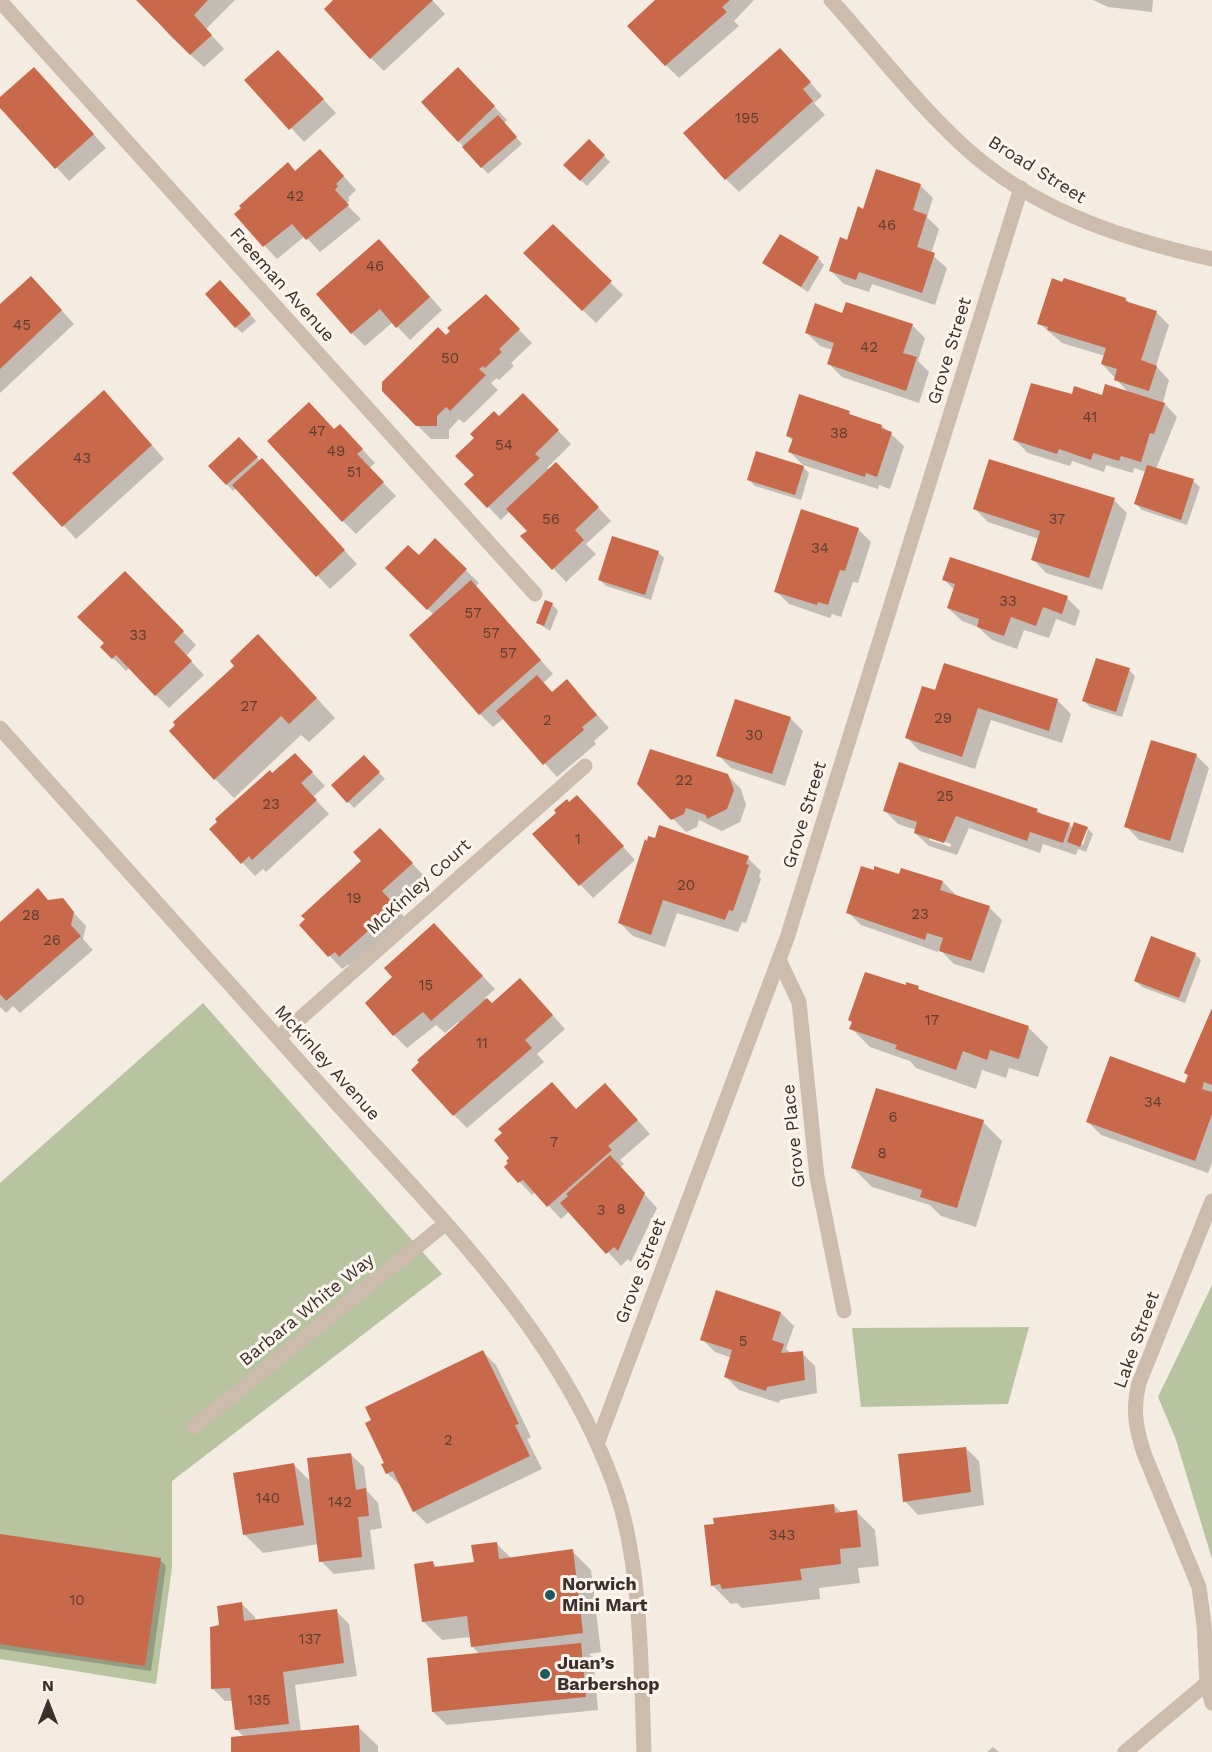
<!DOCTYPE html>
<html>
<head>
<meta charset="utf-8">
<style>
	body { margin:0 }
	#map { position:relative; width:1212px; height:1752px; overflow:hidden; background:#f4ebe1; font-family:"Work Sans",sans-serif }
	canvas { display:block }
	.north { position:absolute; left:18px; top:1674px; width:60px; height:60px; -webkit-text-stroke:4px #fbf5ee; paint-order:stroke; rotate:0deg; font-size:16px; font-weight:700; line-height:24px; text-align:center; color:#3b302b }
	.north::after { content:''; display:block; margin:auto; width:21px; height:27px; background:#3b302b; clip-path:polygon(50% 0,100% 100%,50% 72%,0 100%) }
</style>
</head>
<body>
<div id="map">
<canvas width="1212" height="1752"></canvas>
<div class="north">N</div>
</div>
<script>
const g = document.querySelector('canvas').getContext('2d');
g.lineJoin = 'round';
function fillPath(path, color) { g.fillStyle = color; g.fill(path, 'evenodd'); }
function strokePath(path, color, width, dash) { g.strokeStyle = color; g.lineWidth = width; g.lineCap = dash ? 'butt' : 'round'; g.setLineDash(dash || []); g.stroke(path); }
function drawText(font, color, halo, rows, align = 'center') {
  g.font = font + ' "Work Sans",sans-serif'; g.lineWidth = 6; g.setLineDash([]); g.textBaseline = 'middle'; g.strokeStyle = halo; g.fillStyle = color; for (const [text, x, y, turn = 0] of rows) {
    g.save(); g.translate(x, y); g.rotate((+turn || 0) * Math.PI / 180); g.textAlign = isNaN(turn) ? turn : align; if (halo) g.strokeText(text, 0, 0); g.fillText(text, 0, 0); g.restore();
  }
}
const green = new Path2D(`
	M203 1003 442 1274 172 1481V1567L156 1684 0 1659V1183Z
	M1212 1285V1559L1175 1437 1158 1397Z
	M1029 1327 1008 1404 861 1407 852 1328Z`);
const shadow = new Path2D(`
	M140 0H235L206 29 224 49 204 67 170 36Z
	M336 0H432L445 14 384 71 371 58Z
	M657 0H754L734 21 739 26 679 78 666 65Z
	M1093 0H1153L1152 12 1108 7Z
	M793 63 822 96 814 103 825 115 739 192 726 179Z
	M291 65 336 113 304 142 247 80Z
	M47 82 106 148 69 181 0 106V99Z
	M471 82 507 120 504 123 522 144 488 174 423 102Z
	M589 141 610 162 587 186 565 165Z
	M333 164 356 190 348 198 350 200 346 204 361 219 320 252 305 236 277 259 264 245Z
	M920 185 933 198 927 217 939 229 931 254 947 268 935 305 872 284 869 292 844 284 830 270 848 242Z
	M553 226 623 295 596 323 525 253Z
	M392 254 442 310 410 340 393 322 365 346 352 333Z
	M818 258 824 265 808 292 764 263Z
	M1065 280 1126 299 1130 304 1156 312 1169 325 1156 366 1169 380 1163 402 1177 417 1156 469 1193 481 1200 487 1187 525 1142 510 1136 504 1146 472 1134 468 1133 473 1106 465 1104 472 1072 461 1070 466 1028 453 1015 440 1073 396 1103 397 1129 393 1102 364 1105 356 1062 343 1039 323Z
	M226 288 256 321 242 333 236 327Z
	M44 291 74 324 0 393V306Z
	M486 296 532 343 511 363 514 366 499 380 497 378 491 383 498 390 464 423 459 419 449 430V439H431L383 391 446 337Z
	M843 314 912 325 925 338 918 361 929 372 919 403 842 377 829 364 833 350 820 346 807 333Z
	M523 395 571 444 547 468 569 477 611 521 586 544 596 554 566 582 523 536 529 531 510 511 501 520 466 484 476 475 499 418Z
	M800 396 882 426 904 446 890 489 879 485 878 489 803 465 790 452 793 441 788 436Z
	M117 405 164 459 76 539 15 473Z
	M334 431 353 439 375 463 369 468 396 496 356 534 343 521Z
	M239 439 357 564 330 589 236 488 233 491 210 466Z
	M803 467 809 473 801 500 755 486 749 480Z
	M1114 500 1127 513 1102 590 1046 573 1033 559 1039 539 988 522 975 509Z
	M858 529 871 542 858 583 853 582 841 617 832 614 830 618 789 604 776 591Z
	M435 540 479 583 475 587 553 674 543 683 553 693 579 694 609 728 594 741 596 744 557 777 504 718 493 727 480 714 434 615 387 568 419 557Z
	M658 552 664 558 651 600 606 586 600 580Z
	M125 573 196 645 186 656 204 675 169 708 129 668 126 671 102 647 106 643Z
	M944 579 1067 598 1080 611 1075 626 1056 619 1049 638 1024 630 1017 649 992 640 978 627 962 621 948 608 954 590Z
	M552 604 558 611 550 631 537 622Z
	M277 655 335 718 309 742 301 735 234 798 215 779Z
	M945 665 1058 701 1071 714 1062 743 991 720 975 769 920 751 907 738 936 692Z
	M1129 670 1135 676 1122 717 1090 707 1084 701Z
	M790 718 803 731 785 786 731 768 718 755Z
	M1196 755 1209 768 1183 853 1139 840 1126 826Z
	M364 757 385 779 354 808 333 785Z
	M308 768 325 786 313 797 329 814 266 872 263 869 255 876 211 829 272 775Z
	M727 775 741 789 746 805 740 822 722 831 699 820 697 827 686 832 639 784Z
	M569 804 590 810 635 860 593 898 534 835Z
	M1037 810 1043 815 1069 824 1073 829 1087 828 1093 834 1086 852 1078 849 1076 855 1043 844 1040 853 969 828 957 855 929 846 915 833 916 830 898 824 885 811ZM1085 830H1088L1083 845 1080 843ZM929 836 951 844V847L929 840Z
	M645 841 748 858 761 871 759 877 761 879 746 923 742 922 738 932 677 913 665 947 633 936 620 923Z
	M393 843 425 877 394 905 407 920 353 969 349 964 342 969 301 925Z
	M875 872 943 882 956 895 989 907 1002 920 984 973 954 964 939 949 938 952 861 925 848 912Z
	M62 900 86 926 83 939 93 950 20 1013 13 1006 6 1013 0 1007V924L49 901Z
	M447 938 495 989 485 998 492 1005 533 993 565 1029 537 1054 544 1062 467 1128 454 1115 460 1024 458 1022 445 1033 436 1025 407 1048 394 1035Z
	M1195 954 1201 960 1185 1003 1142 987 1136 981Z
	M918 988 923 993 1029 1028 1048 1047 1038 1077 1009 1068 1006 1078 982 1070 976 1089 916 1068 910 1061 870 1047 851 1028 853 1023 850 1020Z
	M1212 1011V1163L1208 1173 1101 1135 1088 1122 1186 1084 1189 1076 1186 1073Z
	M618 1098 650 1134 620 1160 624 1164 620 1167 657 1208 631 1262 628 1259 621 1266 570 1211 561 1219 536 1192 532 1195 506 1167 576 1110Z
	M983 1122 1002 1141 976 1227 941 1216 930 1205 872 1187 853 1168Z
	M781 1313 794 1326 786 1349 791 1353H802L815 1366 817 1393 780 1400 779 1403 739 1390 726 1377 732 1358 715 1352 702 1339Z
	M483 1352 496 1365 531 1437 527 1439 542 1469 427 1524 414 1511 401 1486 387 1473Z
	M966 1448 979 1461 984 1505 918 1515 905 1501Z
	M350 1454 364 1467 367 1491 378 1503 382 1528 370 1530 375 1569 334 1574 321 1561 319 1544 263 1553 244 1534 294 1465 312 1483Z
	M834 1505 842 1513 856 1511 875 1530 879 1566 858 1568 860 1583 819 1588 820 1599 742 1608 737 1603 731 1604 712 1585Z
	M0 1535 160 1560 166 1566 151 1671 0 1649Z
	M496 1543 512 1559 572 1551 591 1570 601 1652 589 1654 593 1658 598 1710 447 1725 433 1712 480 1655 472 1646 471 1637 442 1640 423 1621 433 1563 438 1568 475 1563Z
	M242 1604 255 1617V1621L336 1611 349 1624 357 1676 295 1685 301 1732 358 1727 378 1746V1752H233L244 1737 237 1730 233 1701H225L212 1688 221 1626Z
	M993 1747 999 1752H987Z`);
const building = new Path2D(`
	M136 0H208L194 15 212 35 190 55Z
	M333 0H433L370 59 324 9Z
	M655 0H730L722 7 727 12 665 66 627 26Z
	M780 48 811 82 803 89 813 101 725 180 683 133Z
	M278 50 324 99 289 130 244 80Z
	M34 67 94 134 55 169 0 108V97Z
	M458 67 495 106 458 142 421 102Z
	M498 115 517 137 481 168 462 147Z
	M589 139 605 155 580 181 563 165Z
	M320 149 344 176 336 184 338 186 335 190 349 205 306 240 292 224 263 247 234 214 241 208 239 206 288 162 295 171Z
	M876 169 921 184 913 210 927 215 917 247 935 253 922 293 859 272 856 280 829 271 840 237 847 240 858 206 863 209Z
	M553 224 612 281 582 311 523 253Z
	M780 234 819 257 801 287 762 263Z
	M379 239 430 297 396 328 380 309 351 334 316 294Z
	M31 276 62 310 0 369V304Z
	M1052 278 1062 282 1064 278 1126 298 1125 301 1157 311 1141 360 1157 366 1149 391 1114 380 1117 369 1101 364 1106 348 1047 330 1048 327 1037 324Z
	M220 280 251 314 235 328 205 294Z
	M486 294 520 329 499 349 502 352 485 368 483 366 479 369 486 375 450 411 446 407 437 416V426H416L382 391V382L438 327 446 335 450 331 447 328Z
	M846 302 913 324 903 353 917 357 906 391 827 364 834 343 805 333 815 303 842 313Z
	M1031 383 1072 394 1074 386 1102 395 1105 384 1165 403 1154 434 1150 433 1141 462 1121 456 1119 461 1093 453 1091 460 1059 449 1057 454 1013 440Z
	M104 390 152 445 62 527 12 473Z
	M523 393 559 430 535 454 540 458 487 508 464 484 474 475 455 456 474 438 470 434 494 411 499 416Z
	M799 394 850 411 849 414 882 425 881 428 892 432 877 477 866 473 865 477 788 452 793 438 786 436Z
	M309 402 334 429 340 424 363 449 357 454 384 482 342 522 267 441Z
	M239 437 258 457 226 485 208 466Z
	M756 451 804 466 795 495 747 480Z
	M262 458 345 550 316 577 232 485Z
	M989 459 1115 498 1089 578 1031 560 1040 531 973 509Z
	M556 462 599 507 575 530 584 540 552 570 520 536 527 531 506 509Z
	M1147 465 1194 479 1181 520 1134 504Z
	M801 509 859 528 845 571 840 570 828 605 818 602 817 605 774 592Z
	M612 536 659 551 645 595 598 580Z
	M435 538 467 569 427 610 385 568 408 545 419 555Z
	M950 557 1068 596 1062 614 1043 607 1036 626 1011 617 1004 636 977 627 979 619 947 608 955 584 942 580Z
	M125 571 184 631 174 642 192 661 155 696 116 655 112 659 100 647 104 643 77 617Z
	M471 580 541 660 479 715 409 635Z
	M545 600 553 603 544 626 536 623Z
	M258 634 317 698 289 724 281 716 214 780 169 731 175 725 173 722 234 666 230 661Z
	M1096 658 1130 668 1116 712 1082 701Z
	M944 663 1058 699 1049 731 978 708 962 757 905 738 922 686 935 690Z
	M537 675 552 692 567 679 597 715 582 727 584 730 543 765 496 711Z
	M735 699 791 717 772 774 716 756Z
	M1151 740 1197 754 1170 841 1124 827Z
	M650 749 728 774 734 790 727 809 707 819 706 815 686 808 684 814 671 820 637 784Z
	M295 753 313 772 301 783 317 800 252 860 249 856 241 864 209 829 217 822 215 819 270 770 272 773Z
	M364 755 380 772 347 803 331 785Z
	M899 762 1038 809 1036 812 1070 823 1063 843 1030 832 1027 841 956 816 944 843 914 833 917 822 883 811Z
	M577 795 624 846 579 886 532 834 556 813 554 810 567 799 569 802Z
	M1074 822 1088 827 1080 847 1067 842Z
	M659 825 749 856 746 864 749 865 733 911 729 910 725 920 663 900 651 935 618 923 645 839 647 841 648 836 655 838Z
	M380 828 413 863 382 891 396 906 339 957 335 952 328 957 299 925 305 919 301 916 361 861 353 852Z
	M861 866 874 870V866L899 874 901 868 943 881 940 890 990 906 971 961 939 951 943 938 927 933 925 940 846 913Z
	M38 888 48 900 63 898 74 912 71 925 81 936 6 1001 0 994V922Z
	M434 923 483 976 431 1021 423 1012 393 1036 365 1003 392 977 384 968Z
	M1151 936 1196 953 1179 998 1134 981Z
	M865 972 906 985V982L919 986 918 989 1029 1026 1019 1059 990 1050 987 1060 963 1051 956 1070 895 1049 897 1045 849 1029 852 1022 848 1020Z
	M520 978 553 1015 525 1040 532 1048 453 1116 411 1070 419 1062 417 1060 487 998 492 1003Z
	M1212 1008V1085L1204 1082 1202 1089 1212 1092V1114L1195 1161 1086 1122 1110 1056 1185 1083 1188 1075 1184 1073Z
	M552 1082 576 1109 605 1083 638 1120 608 1146 612 1150 547 1207 523 1180 518 1183 504 1167 508 1163 506 1161 509 1158 494 1140 502 1133 498 1129Z
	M876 1088 984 1120 957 1208 920 1197 922 1190 851 1168Z
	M610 1155 645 1193 618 1251 614 1247 606 1254 560 1203 568 1196 566 1194Z
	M716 1290 781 1312 772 1340 784 1344 781 1353 803 1351 805 1380 767 1387 766 1391 724 1377 732 1350 700 1340Z
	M483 1350 519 1424 515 1425 530 1456 413 1512 393 1471 386 1474 381 1464 384 1463 365 1423 371 1420 365 1407Z
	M966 1447 971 1492 903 1502 898 1454Z
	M351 1453 356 1490 366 1488 369 1516 358 1517 362 1557 319 1562 307 1458Z
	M294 1463 304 1525 243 1535 233 1473Z
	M834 1504 835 1513 857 1510 861 1547 840 1549 841 1564 800 1569 802 1580 722 1589 720 1584 711 1586 704 1525 714 1524 713 1518Z
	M0 1534 161 1558 145 1666 0 1644Z
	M497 1542 499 1559 573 1549 583 1633 471 1647 467 1616 422 1622 414 1564 433 1561 434 1567 474 1562 471 1545Z
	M242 1602 244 1621 337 1609 344 1663 283 1672 289 1724 235 1730 230 1688 211 1689 210 1627 219 1625 217 1606Z
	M581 1643 586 1697 432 1712 427 1658Z
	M359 1725 360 1752H231V1737Z`);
const minor = new Path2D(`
	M831 0C878 52 924 113 976 157 1044 214 1128 240 1212 259
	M0 1 535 594
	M0 728C110 851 221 974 331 1097 438 1216 559 1331 614 1485 642 1562 641 1670 644 1752
	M779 960 799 1002 817 1177 844 1311
	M278 1038 585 766
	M1212 1201 1139 1383C1132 1410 1136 1430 1145 1456L1199 1587 1204 1625 1207 1683 1212 1703
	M194 1427 445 1224
	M597 1444 787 938 1021 188
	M1125 1752 1207 1683`);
const markers = [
	[550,1595,6,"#1f5a5e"],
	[545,1674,6,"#1f5a5e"]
];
const numberNames = [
	["195",747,119],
	["42",295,197],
	["46",887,226],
	["46",375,267],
	["45",22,326],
	["42",869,348],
	["50",450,359],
	["41",1090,418],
	["47",317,432],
	["38",839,434],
	["54",504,446],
	["49",336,452],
	["43",82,459],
	["51",354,473],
	["56",551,520],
	["37",1057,520],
	["34",820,549],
	["33",1008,602],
	["57",473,614],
	["57",491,634],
	["33",138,636],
	["57",508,654],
	["27",249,707],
	["29",943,719],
	["2",547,721],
	["30",754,736],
	["22",684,781],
	["25",945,797],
	["23",271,805],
	["1",578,840],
	["20",686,886],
	["19",354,899],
	["23",920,915],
	["28",31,916],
	["26",52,941],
	["15",426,986],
	["17",932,1021],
	["11",482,1044],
	["34",1153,1103],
	["6",893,1118],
	["7",554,1143],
	["8",882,1154],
	["8",621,1210],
	["3",601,1211],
	["5",743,1342],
	["2",448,1441],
	["140",268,1499],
	["142",340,1503],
	["343",782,1536],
	["10",77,1601],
	["137",310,1640],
	["135",259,1701]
];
const streetNames = [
	["Broad Street",1037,170,32],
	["Freeman Avenue",282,285,48],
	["Grove Street",950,351,-73],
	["Grove Street",805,815,-73],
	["McKinley Court",419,887,-42],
	["McKinley Avenue",327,1063,48],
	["Grove Place",794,1136,-96],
	["Grove Street",641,1271,-69],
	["Barbara White Way",307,1310,-39],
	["Lake Street",1137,1340,-70]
];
const poiNames = [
	["Norwich",562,1585],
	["Mini Mart",562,1606],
	["Juan’s",557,1664],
	["Barbershop",557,1685]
];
fillPath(green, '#b8c4a0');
fillPath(shadow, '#0003');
fillPath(building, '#c8694b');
strokePath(minor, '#cdbbac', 15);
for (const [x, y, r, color] of markers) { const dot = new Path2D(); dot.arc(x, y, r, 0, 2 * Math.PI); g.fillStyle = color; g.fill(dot); strokePath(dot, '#fbf5ee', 2); }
drawText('15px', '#5e3e33', null, numberNames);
drawText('18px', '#3b302b', '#fbf5ee', streetNames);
drawText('bold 18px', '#3b302b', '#fbf5ee', poiNames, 'left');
</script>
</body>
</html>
